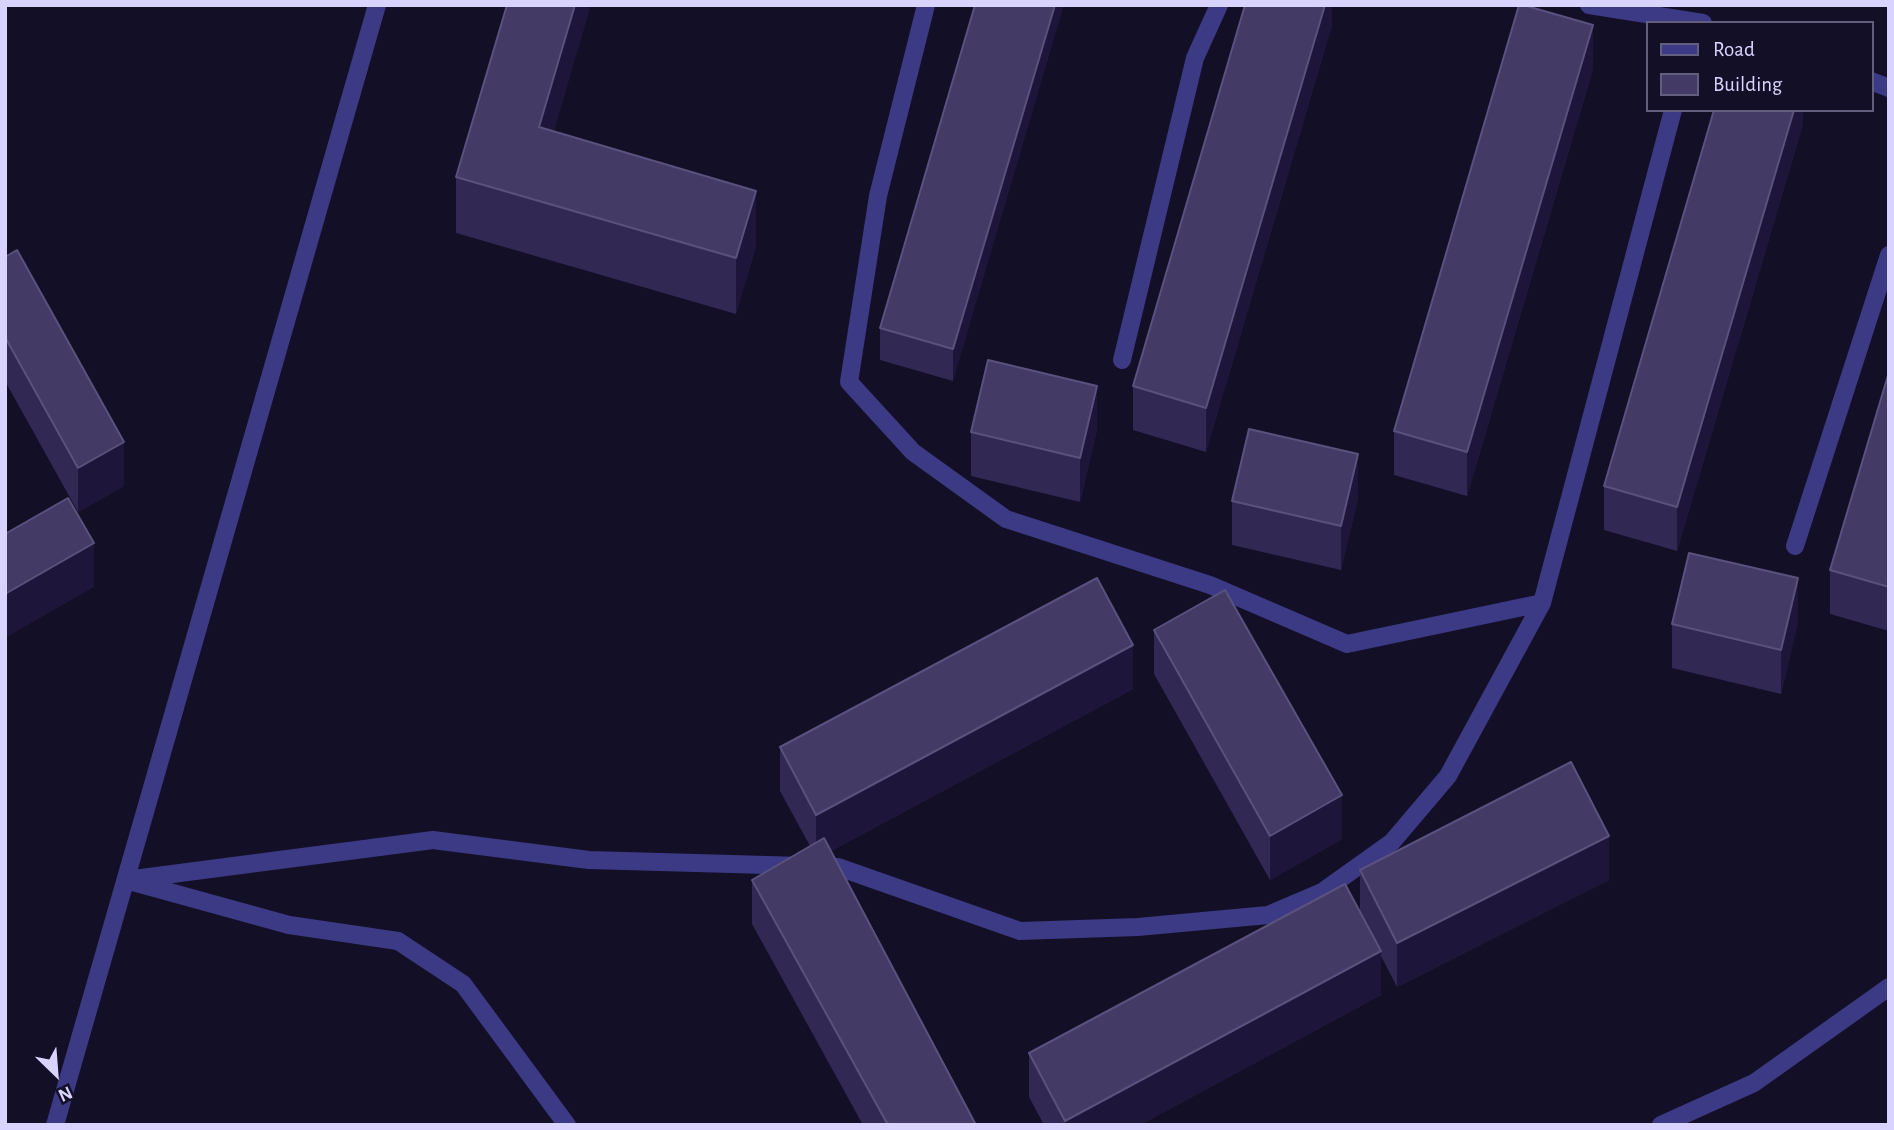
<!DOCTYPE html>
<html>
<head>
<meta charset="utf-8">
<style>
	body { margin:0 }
	#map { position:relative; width:1894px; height:1130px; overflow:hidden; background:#130f26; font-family:"Alegreya Sans",sans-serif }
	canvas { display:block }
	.frame { position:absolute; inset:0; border:7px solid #d9d4ff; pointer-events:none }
	.legend { position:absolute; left:1646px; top:21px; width:228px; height:91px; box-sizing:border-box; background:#130f26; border:2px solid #625e7d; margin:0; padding:9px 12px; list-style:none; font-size:21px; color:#d9d4ff }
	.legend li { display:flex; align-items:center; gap:14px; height:35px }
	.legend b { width:35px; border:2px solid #625e7d }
	.north { position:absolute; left:21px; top:1039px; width:70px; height:70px; -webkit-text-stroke:5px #130f26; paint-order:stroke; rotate:155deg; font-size:19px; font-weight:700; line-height:28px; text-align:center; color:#d9d4ff }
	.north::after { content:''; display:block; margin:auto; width:24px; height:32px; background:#d9d4ff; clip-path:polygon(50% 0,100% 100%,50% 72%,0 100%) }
</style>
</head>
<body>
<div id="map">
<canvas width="1894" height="1130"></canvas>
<div class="frame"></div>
<ul class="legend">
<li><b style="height:9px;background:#3d3a85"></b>Road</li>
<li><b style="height:19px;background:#433a66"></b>Building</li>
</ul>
<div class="north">N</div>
</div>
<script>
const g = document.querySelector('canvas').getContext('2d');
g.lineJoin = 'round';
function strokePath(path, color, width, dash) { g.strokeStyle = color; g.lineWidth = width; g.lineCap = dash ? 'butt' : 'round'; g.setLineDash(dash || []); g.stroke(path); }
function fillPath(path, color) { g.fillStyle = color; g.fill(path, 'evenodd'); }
const minor = new Path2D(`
	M926 5 878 196 849 382 913 452 1006 519 1210 585 1347 644 1542 603
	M1589 5 1703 23
	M1871 81 1889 88
	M1122 360 1195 58 1219 5
	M1795 546 1889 255
	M126 880 433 840 589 860 838 867 1020 931 1138 927 1268 915 1322 892 1392 842 1448 776 1542 603 1673 110
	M133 882 289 925 398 941 463 984 567 1125
	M55 1125 377 5
	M1661 1125 1754 1083 1889 987`);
const wall = new Path2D(`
	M975 5 953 381 880 360V328Z
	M1332 5V25L1206 452 1133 430V386Z
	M1593 69 1467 496 1394 475V431Z
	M1803 110V124L1677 551 1604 530V486Z
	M554 131 756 246 736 314 456 233V177Z
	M5 257 124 486 78 512 5 381Z
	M1889 372V631L1830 614V570Z
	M1097 430 1080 502 971 476V432Z
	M1358 498 1341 570 1232 545V501Z
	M1798 622 1781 694 1672 668V624Z
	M1154 630 1342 839 1270 880 1154 674Z
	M1133 689 831 851 976 1125H863L752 924V880L810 846 780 791V747Z
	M1360 870 1609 880 1397 987 1381 956V995L1140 1125H1044L1029 1097V1053L1360 911Z`);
const shadedWall = new Path2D(`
	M575 5H591L539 183V127Z
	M1055 5H1064L953 381V349Z
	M1325 5H1332V25L1206 452V408Z
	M1593 25V69L1467 496V452Z
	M1794 110H1803V124L1677 551V507Z
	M756 191V246L736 314V258Z
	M1097 386V430L1080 502V458Z
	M124 442V486L78 512V468Z
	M1358 454V498L1341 570V526Z
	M94 543V587L5 638V594Z
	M1798 578V622L1781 694V650Z
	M1133 645V689L816 859V815Z
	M1342 795V839L1270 880V836Z
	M1609 836V880L1397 987V943Z
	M1381 951V995L1140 1125H1065V1121Z`);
const building = new Path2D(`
	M507 5H575L539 127 756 191 736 258 456 177Z
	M975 5H1055L953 349 880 328Z
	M1245 5H1325L1206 408 1133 386Z
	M1519 5H1523L1593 25 1467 452 1394 431Z
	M1714 110H1794L1677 507 1604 486Z
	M17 250 124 442 78 468 5 337V257Z
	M988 360 1097 386 1080 458 971 432Z
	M1889 372V587L1830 570Z
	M1249 429 1358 454 1341 526 1232 501Z
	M68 498 94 543 5 594V534Z
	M1689 553 1798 578 1781 650 1672 624Z
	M1097 578 1133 645 816 815 780 747Z
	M1225 590 1342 795 1270 836 1154 630Z
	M1571 762 1609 836 1397 943 1360 870Z
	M824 838 976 1125H888L752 880Z
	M1345 884 1381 951 1065 1121 1029 1053Z`);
strokePath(minor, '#3d3a85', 18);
fillPath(wall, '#312854');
fillPath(shadedWall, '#1d163a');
fillPath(building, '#433a66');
strokePath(building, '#5a527e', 2);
</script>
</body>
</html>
